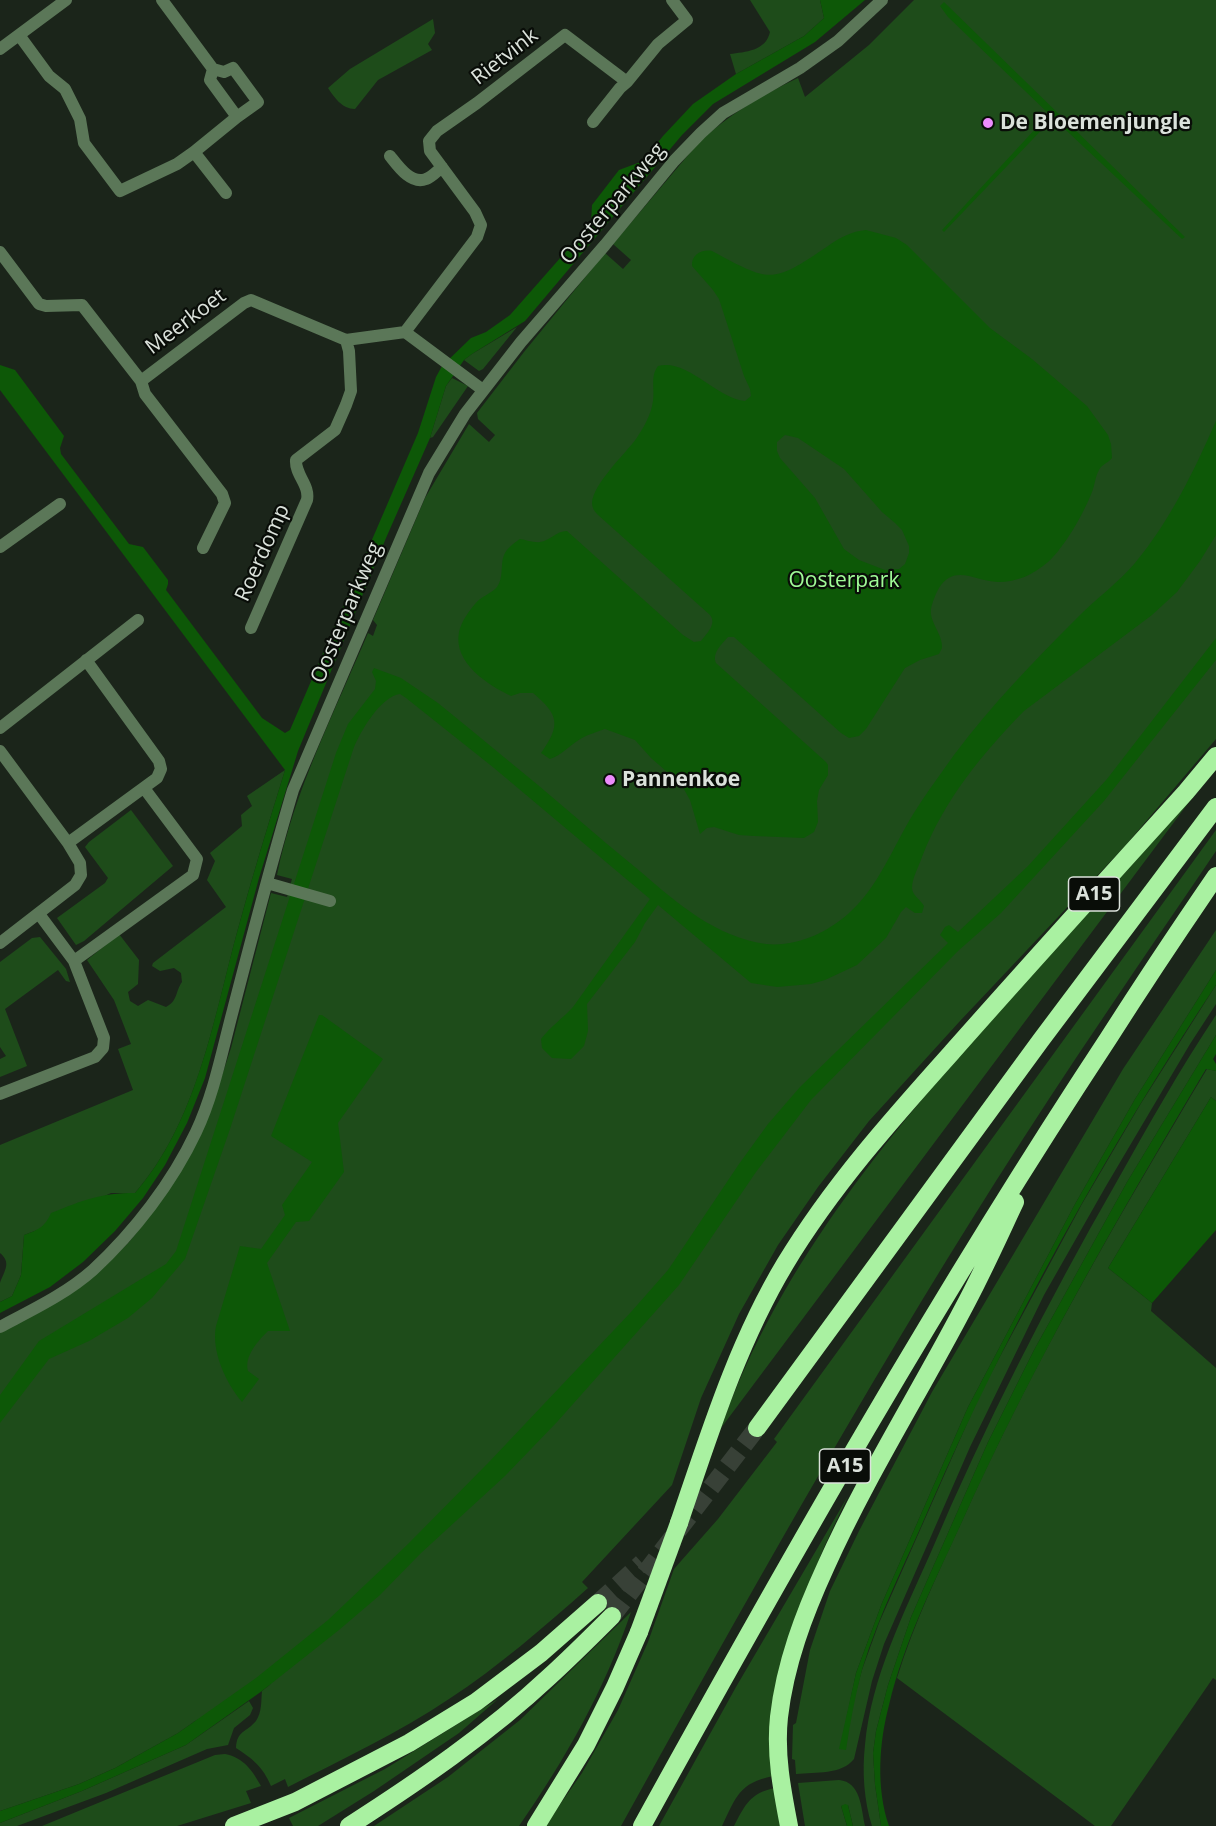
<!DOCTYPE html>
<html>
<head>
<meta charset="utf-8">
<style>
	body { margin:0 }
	canvas { display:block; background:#1b251a }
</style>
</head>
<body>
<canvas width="1216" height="1826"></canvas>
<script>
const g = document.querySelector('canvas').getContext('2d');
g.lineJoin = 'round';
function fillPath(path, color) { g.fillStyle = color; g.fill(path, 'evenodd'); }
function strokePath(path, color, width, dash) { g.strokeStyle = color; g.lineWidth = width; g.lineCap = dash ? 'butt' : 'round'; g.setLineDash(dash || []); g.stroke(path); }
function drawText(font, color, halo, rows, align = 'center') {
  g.font = font + ' "Open Sans",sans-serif'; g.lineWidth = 4.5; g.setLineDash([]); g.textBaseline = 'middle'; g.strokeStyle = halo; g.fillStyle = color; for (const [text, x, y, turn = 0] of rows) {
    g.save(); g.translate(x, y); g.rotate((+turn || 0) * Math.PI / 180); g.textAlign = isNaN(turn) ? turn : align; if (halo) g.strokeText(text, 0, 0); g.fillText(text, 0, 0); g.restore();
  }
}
const green = new Path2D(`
	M750 0H820L824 18 804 36 736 74 730 54C745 52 766 51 770 32Z
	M914 0H1216V739L1125 846 960 1021 869 1121 818 1187 778 1245 739 1314 701 1398 672 1485 582 1582 588 1588C544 1627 498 1667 449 1699 398 1733 343 1759 288 1787L285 1779 271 1786C263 1767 253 1759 236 1748 237 1730 246 1733 256 1721 262 1712 261 1702 262 1691L271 1684 195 1721 178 1733 115 1768 79 1784 0 1811V1333L105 1266 129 1242 149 1217 211 1109 231 1048 271 893 287 897 292 879 277 875C294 791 335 711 368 633L373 636 377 625 373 620 425 498 469 424 489 442 495 435 478 419 477 413 524 352 605 253 623 269 631 260 613 244 700 141C729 115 763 94 798 78L805 97 869 45ZM268 967 188 1245 177 1251Z
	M433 19 435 33 428 44 432 50 378 80 355 109C342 109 334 97 328 88L350 69Z
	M517 327 483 369 479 371 464 360 472 354Z
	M452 378 468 386 433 437 430 438 446 386Z
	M1216 766 721 1428C780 1260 897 1125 1014 994 1081 918 1149 842 1216 766Z
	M285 770C268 825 251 880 236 936 213 1023 196 1123 135 1193H111L47 1223 40 1229 24 1235 21 1275 12 1296 0 1302C0 1297 0 1288 0 1283 4 1271 12 1263 0 1253V1145L133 1090 118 1049 131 1044 114 1000 87 960 119 934 139 960 138 984 128 992 130 1001 138 1006 148 1000 166 1007C178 1001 175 992 182 982L181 973 174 968 160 971 152 966 153 963 226 907 207 880 215 861 210 853 242 826 241 815 252 806 247 796Z
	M131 810 173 866 84 941 76 945 57 918 105 883 108 878 85 847 89 842Z
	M1216 830V851C1142 960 1067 1069 996 1181 863 1391 742 1608 621 1826H545L582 1773 618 1710 648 1642 674 1569 718 1519 777 1442 774 1439Z
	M1216 930V970L1135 1099 1075 1204 968 1407 882 1603 856 1673 840 1749 862 1670 879 1623 981 1392 1082 1204 1140 1105 1216 985V1004L1190 1044 1106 1186 1044 1295 970 1447 884 1644 872 1681 854 1759C841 1775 816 1772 796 1774L795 1760 792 1759 793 1725 796 1723 810 1650 830 1591 859 1531 932 1392 1123 1069Z
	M40 937 66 969 70 982 66 981 58 970 5 1009 27 1066 0 1077V1059L6 1056 0 1047V962L32 938Z
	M1216 1015V1035L1127 1182 1034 1350 988 1442 911 1617 888 1685 876 1731 873 1753 875 1785 881 1826H872C864 1801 862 1771 865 1745 871 1678 904 1613 931 1552 985 1425 1047 1303 1116 1183 1148 1126 1180 1069 1216 1015Z
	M1207 1069 1216 1071V1101L1211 1097 1108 1268 1152 1303 1151 1311 1216 1368V1680L1213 1678 1111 1826H1095L897 1678C914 1623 939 1571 963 1519 1033 1363 1119 1216 1207 1069Z
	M848 1496 825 1545 800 1606 773 1776C739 1783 736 1797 722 1826H659L736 1687Z
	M631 1612C605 1689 565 1760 519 1826H374L448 1777 520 1720Z
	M498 1699 459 1733 374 1791 318 1826H293L289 1818 385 1769Z
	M249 1701 253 1708 250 1715 234 1728 228 1745 207 1749 106 1793 17 1826H0V1823L82 1791 186 1745Z
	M225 1754C244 1758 252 1770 261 1786L246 1791 251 1803 177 1826H42L215 1755Z
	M839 1780C861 1782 861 1808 865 1826H853L848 1805 841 1806 847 1826H805L798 1783Z
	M775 1788 781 1826H734C745 1805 750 1793 775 1788Z`);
const water = new Path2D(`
	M820 0H865L815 42 713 104 682 135 525 321 472 354 464 360 446 386 430 438 386 538 298 751 259 878 205 1078 187 1123 165 1165 143 1198 115 1231 83 1262 50 1287 0 1313V1302L12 1296 21 1275 24 1235C38 1230 45 1227 51 1213 84 1200 100 1193 135 1193 196 1123 213 1022 236 936 251 880 268 825 285 770L0 390V365L15 370 64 436 60 448 61 454 129 544 143 547 168 580V584L166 590 262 718 285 733 290 730 418 433 436 377 442 366 471 338 486 332 510 315 591 223 592 205 619 170 643 161 663 136 693 104 736 74 804 36 824 18Z
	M944 2 1185 237 1182 239 1053 118 944 232 942 230 1049 114 948 17 940 6Z
	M866 230 896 238 907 245 990 328 1032 359 1087 406 1108 435 1111 444 1112 458C1108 463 1102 464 1099 470 1095 477 1095 485 1092 492 1084 513 1064 548 1048 562 1033 575 1017 582 998 582 976 582 955 563 939 588 936 593 932 603 931 609 929 622 943 634 942 648L939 654 920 660 905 668 866 729 859 736 849 738 841 733 734 637H728C721 645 712 653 716 663L826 762 828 765V775L819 790 817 801 818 822 814 832 804 838 754 836 739 835 714 827 707 828 700 834 690 800 681 784 651 758 635 740 605 729C597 732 589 734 582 738 571 744 562 755 550 759L541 753C561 725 559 715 533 693H520L511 696C488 685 453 663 459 632 461 622 469 611 475 604 481 596 491 594 497 587 504 577 500 565 504 555 507 548 514 543 520 539 526 540 534 543 540 542 550 541 556 531 567 531L683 635 694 642 701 641C707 633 717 624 710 615L598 515C595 512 592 508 592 503 593 484 625 454 636 439 644 427 651 415 653 401 655 389 650 376 658 366 687 358 716 398 745 401L751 396 750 389 744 376 719 299 713 290 692 266C691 255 702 249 712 251 771 283 772 284 828 246 839 238 852 231 866 230ZM785 435 798 438 844 469 882 512 895 523 902 530 909 546V553L905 564 899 569 885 570 859 560 844 549 815 498 780 458 777 451V442Z
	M1216 421V535L1200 561 1177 592 1152 615 1024 711C982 754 944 800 922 857 919 866 912 878 912 888 912 895 921 900 924 906L922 913H915L906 907 901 912 886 938 857 965 825 980 811 984 777 987 751 983 658 905 645 923 635 942 587 1004 588 1031 584 1046 571 1059 552 1058 542 1048 541 1039C550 1027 563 1018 573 1007L650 899 494 768 406 698 400 694C381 696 359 733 353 750L230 1129 185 1259 152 1298 128 1318 89 1341 49 1359 0 1423V1395L39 1341 166 1264 176 1251 336 753 348 724 375 689 376 681 372 672 374 668 401 678 438 703C483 740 528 776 572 814 595 834 618 853 641 872 678 904 716 937 766 944 797 947 826 933 848 914 874 891 888 859 904 830 918 804 937 779 954 755 991 705 1035 660 1078 617 1097 598 1118 583 1135 563 1170 521 1194 471 1216 421Z
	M1216 638V660L1104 801 1001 913 958 951 811 1100 756 1172 679 1285 557 1422 505 1476 420 1554 380 1595 339 1630 262 1691 186 1745 82 1791 0 1823V1811L79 1784 115 1768 178 1733 256 1678 328 1620 407 1545 489 1462 631 1312 668 1270 739 1164 768 1124 800 1087 948 943 940 935 945 927 949 925 958 932 1028 866 1107 779Z
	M1216 970V985C1107 1150 1009 1325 930 1506 907 1560 879 1613 862 1670 855 1696 850 1723 846 1750L839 1749 856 1673 882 1603 968 1407 1075 1204 1135 1099Z
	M319 1015H322L383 1059 338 1123 344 1172 309 1221 296 1222 267 1263 290 1331H268C258 1341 244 1356 248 1371L259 1379 242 1402C226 1383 211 1351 216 1326L240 1246 261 1249 285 1215 282 1205 312 1162 271 1136Z
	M1216 1035V1054L1213 1059 1216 1064V1071L1206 1069C1118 1217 1032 1366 961 1524 934 1583 904 1642 889 1705 879 1743 876 1788 889 1826H881L875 1785 873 1753 876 1731 888 1685 911 1617 988 1442 1034 1350 1127 1182Z
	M1211 1097 1216 1101V1230L1152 1303 1108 1268Z
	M845 1804 848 1805 853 1826H847L841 1806Z`);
const motorwayTunnel = new Path2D(`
	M598 1603 642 1563
	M612 1616 757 1428`);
const minor = new Path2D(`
	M162 0 213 69 224 72 233 68 258 102 237 117 210 80 213 69
	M19 35 49 76 65 89 80 119 84 143 120 191 177 164 194 152 226 193
	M0 49 66 0
	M593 122 620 88 627 82
	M194 152 237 117
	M390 156C398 166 411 185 426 179 432 177 437 171 442 167
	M0 252 39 304 46 306 82 305 141 381 244 303 251 300 346 340 405 332 483 390
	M405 332 477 237 481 225 475 212 430 151 429 141 437 131 477 103 565 35 627 82 658 44 687 20 672 0
	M141 381 145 394 222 494 225 503 203 548
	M0 547 60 504
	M251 628 307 500C310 485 295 475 296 460L335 430 346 405 351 391 349 351 346 340
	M0 728 138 620
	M0 751 68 843 80 863 81 875 75 885 0 943
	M68 843 157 778 161 769 159 761 86 660
	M267 883 330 901
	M74 961 193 875 197 859 144 788
	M0 1094 95 1057 103 1048 104 1038 74 961 39 914
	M0 1327C32 1310 66 1294 93 1270 134 1232 172 1183 196 1132 214 1094 222 1051 233 1010 252 937 271 863 293 790L429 473 465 414 521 342 605 245 674 161 701 133 723 113 800 68 838 41 882 0`);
const motorway = new Path2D(`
	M757 1428 1041 1040 1216 807
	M679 1523C709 1435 737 1344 785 1264 832 1186 893 1118 953 1051 1030 964 1108 878 1186 792L1216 756
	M234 1826 295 1802 409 1743 476 1702 541 1653 598 1603
	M349 1826C419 1781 488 1734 549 1677 570 1658 591 1637 612 1616
	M536 1826 586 1745 615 1687 639 1632
	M642 1826C789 1559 940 1294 1108 1039 1143 984 1179 930 1216 876
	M789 1826C782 1790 775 1754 779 1717 785 1664 804 1614 826 1566 866 1477 918 1395 963 1309 982 1274 998 1238 1015 1202`);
const motorwayBridge = new Path2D(`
	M639 1632 679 1523`);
const markers = [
	[988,123,6,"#ec8cfb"],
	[610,780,6,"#ec8cfb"]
];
const shields = [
	[1094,894,51],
	[845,1466,51]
];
const shieldNames = [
	["A15",1094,894],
	["A15",845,1466]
];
const streetNames = [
	["Rietvink",505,57,-38],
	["Oosterparkweg",613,204,-50],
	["Meerkoet",186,322,-37],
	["Roerdomp",263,553,-66],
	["Oosterparkweg",347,613,-67]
];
const poiNames = [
	["De Bloemenjungle",1000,123],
	["Pannenkoe",622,780]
];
const parkNames = [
	["Oosterpark",844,581]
];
fillPath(green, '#1e4c1a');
fillPath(water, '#0d5807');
strokePath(motorwayTunnel, '#384137', 18, [18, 9]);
strokePath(minor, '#5b7758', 12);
strokePath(motorway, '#a9f1a1', 18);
strokePath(motorwayBridge, '#a9f1a1', 18);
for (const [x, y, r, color] of markers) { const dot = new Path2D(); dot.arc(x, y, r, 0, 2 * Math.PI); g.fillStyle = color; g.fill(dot); strokePath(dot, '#090d08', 2); }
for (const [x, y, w] of shields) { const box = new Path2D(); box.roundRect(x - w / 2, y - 17, w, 34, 4.5); g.fillStyle = '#090d08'; g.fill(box); strokePath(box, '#dbe2db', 1.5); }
drawText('bold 20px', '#dbe2db', null, shieldNames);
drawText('21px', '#dbe2db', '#090d08', streetNames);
drawText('bold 21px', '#dbe2db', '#090d08', poiNames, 'left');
drawText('21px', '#a0fb97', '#090d08', parkNames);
</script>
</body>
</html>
